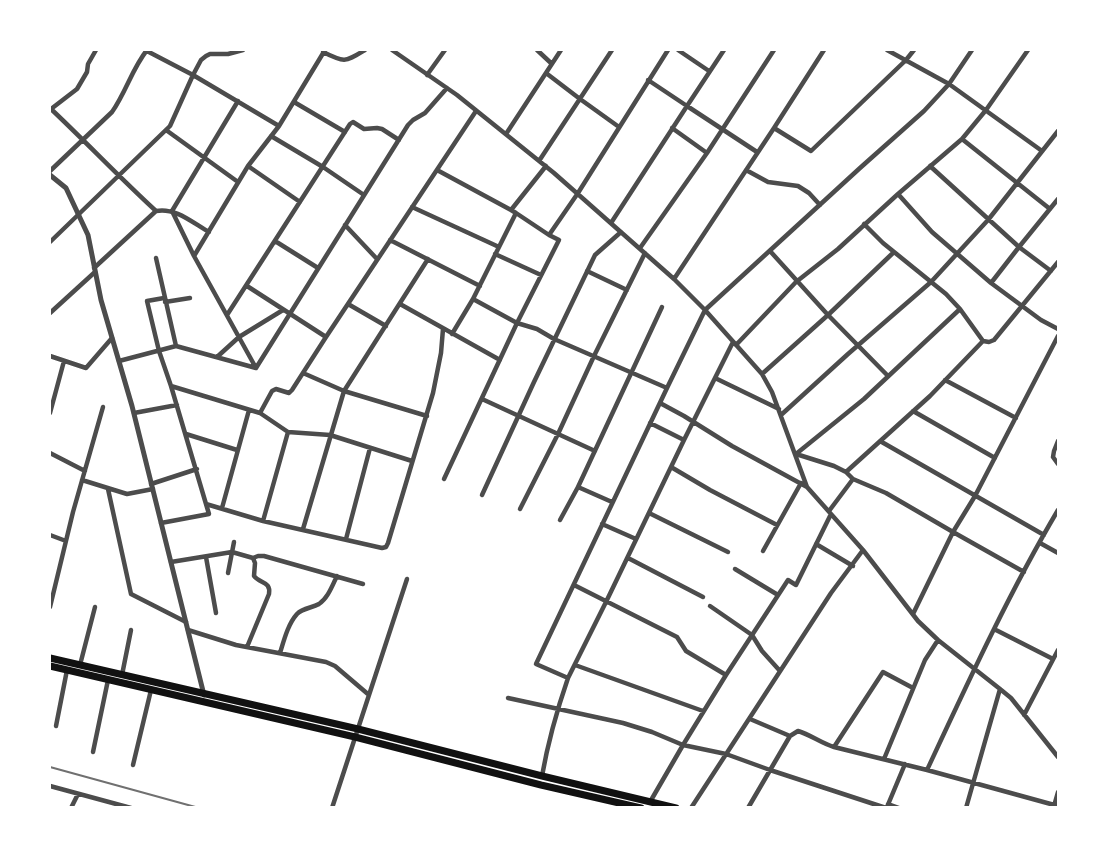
<!DOCTYPE html>
<html>
<head>
<meta charset="utf-8">
<style>
	body { margin:0 }
	#map { position:relative; width:1108px; height:857px; overflow:hidden; background:#fff; font-family:"PT Sans Narrow",sans-serif }
	canvas { display:block }
	.frame { position:absolute; inset:0; border:51px solid #fff; pointer-events:none }
</style>
</head>
<body>
<div id="map">
<canvas width="1108" height="857"></canvas>
<div class="frame"></div>
</div>
<script>
const g = document.querySelector('canvas').getContext('2d');
g.lineJoin = 'round';
function strokePath(path, color, width, dash) { g.strokeStyle = color; g.lineWidth = width; g.lineCap = dash ? 'butt' : 'round'; g.setLineDash(dash || []); g.stroke(path); }
const minor = new Path2D(`
	M96 50 88 64 87 72 77 89 51 109C87 143 120 178 156 211
	M145 50 193 75 279 126 325 50
	M392 50 457 95 554 173 674 279 705 310 762 374 772 392 807 487 863 550 918 621 938 640 1000 689 1011 698 1058 757
	M537 50 552 64
	M678 50 709 71
	M887 50 949 84 972 50
	M323 52C345 63 345 62 365 50
	M546 73 580 99 619 127
	M427 75 445 50
	M648 80 687 106 724 50
	M294 102 345 132
	M672 128 707 153
	M774 128 811 151 906 60 914 50
	M166 130 238 182
	M506 134 561 50
	M271 136 323 167 364 195
	M962 139 1050 209
	M539 161 612 50
	M248 166 300 202
	M930 166 1019 247 991 283
	M437 170 511 210
	M746 170 768 182 798 186 809 193 820 205
	M50 171 112 112C126 92 132 69 147 50
	M898 194 932 232 991 283 1041 320 1058 329
	M412 207 499 247
	M516 213 549 235
	M611 223 687 106 757 152
	M864 224 883 243 946 294 960 309 983 341
	M345 225 377 259
	M390 240 480 286
	M275 241 318 268
	M50 242 170 126 193 75 201 60 206 56 210 54H228L243 50
	M640 248 707 153 774 50
	M770 251 828 315 888 376
	M495 254 541 275
	M194 256 172 211 238 101
	M156 258 176 346
	M94 268 156 211C175 207 193 223 209 232
	M587 271 627 290
	M1051 271 1019 247 1058 199
	M674 279 774 128 824 50
	M247 286 326 337
	M164 298 147 301 159 351 171 386
	M473 299 516 213 511 210 546 166
	M165 302 190 298
	M348 304 386 326
	M400 304 500 360
	M960 309 864 399 796 454 834 466 846 472 930 396 983 341 989 342 994 340 1058 262
	M50 313 95 272
	M227 315 350 124 353 122 364 129 377 128 382 129 399 140
	M452 334 473 299 517 323 537 329 554 339 667 388 536 664 568 678C557 710 548 742 542 776
	M736 345 796 282 838 249 898 194 962 139 986 110 1028 50
	M50 356 86 368 112 338
	M217 357 239 337 283 310
	M119 361 176 346 256 368 194 256 248 166 279 126
	M256 368 408 125 413 120 425 113 447 88
	M303 373 344 391 428 259
	M762 374 828 315 894 252
	M715 378 779 409
	M945 380 1016 418
	M667 388 705 310 860 168 924 111 949 84 1042 151
	M482 399 558 434 520 509
	M660 403 684 416 732 446 807 487
	M913 411 995 458
	M50 413 64 361
	M134 413 177 405
	M260 413 272 391 276 389 289 393 292 390 326 337 476 111
	M781 415 848 354 931 282 988 220 1058 131
	M650 423 684 440
	M186 434 237 450
	M880 441 1044 535
	M1058 441 1054 451 1053 457 1058 464
	M595 451 558 434 594 356 645 253
	M50 453 85 471
	M671 467 710 490 777 525
	M846 472 853 479 886 493 953 532 913 614
	M444 479 517 323 559 240 549 235 578 193 668 50
	M82 480 127 494 153 489
	M151 484 197 469
	M578 487 612 502
	M108 489 131 594 186 622
	M482 495 534 382 595 255 621 232
	M206 504 171 386 260 413 288 432 330 435 412 461
	M222 508 249 410
	M829 511 853 479
	M649 513 728 552
	M831 514 796 585 788 580 726 675 683 745 726 754 770 770 886 808
	M560 520 578 487 662 307
	M263 521 288 432
	M161 523 209 514 206 504 263 521 382 548 386 547 388 543 433 393 441 353 443 329
	M602 524 636 539
	M303 529 344 391 427 416
	M50 535 66 541
	M346 539 370 448
	M1040 543 1058 553
	M816 544 853 566
	M763 551 801 483
	M206 557 216 613
	M253 558 258 556H264L363 584
	M628 558 703 597
	M171 562 232 552 253 558 255 563 254 576C260 584 271 581 269 594L247 647
	M735 569 778 595
	M1024 572 953 532 975 496 1058 336
	M228 573 234 542
	M574 585 677 637 686 651 726 675
	M710 606 752 635 762 651 780 671
	M50 607 73 512 103 407
	M994 629 1053 659
	M188 630 236 645 326 662 335 666 369 695
	M280 653C284 640 288 624 297 614 303 608 312 608 319 604 328 598 332 586 337 576
	M80 665 95 607
	M575 665 703 711
	M122 675 131 630
	M568 678 606 602 684 440 733 342
	M508 698 623 723 652 732 683 745 650 802
	M1024 715 1058 650
	M750 719 790 736
	M56 726 67 670
	M834 747 883 672 913 688
	M93 752 108 680
	M884 759 925 660 938 640
	M133 765 151 690
	M927 770C968 682 1009 593 1058 510
	M50 786 131 808
	M888 804 899 808
	M1054 806 1058 792
	M887 807 905 764
	M71 808 78 794
	M332 808 407 579
	M691 808 831 593 863 550
	M748 808 790 736 798 731C811 735 821 743 834 747L927 770 1058 806
	M966 808 1000 689`);
const tertiary = new Path2D(`
	M50 175 66 188 88 235 101 300 132 406 204 695`);
const primary = new Path2D(`
	M50 658 358 729 542 776 676 808
	M50 666 355 737 541 785 641 808`);
const rail = new Path2D(`
	M50 767 199 808`);
strokePath(minor, '#4c4c4c', 4.5);
strokePath(tertiary, '#4c4c4c', 5);
strokePath(primary, '#111', 7);
strokePath(rail, '#707070', 2);
</script>
</body>
</html>
